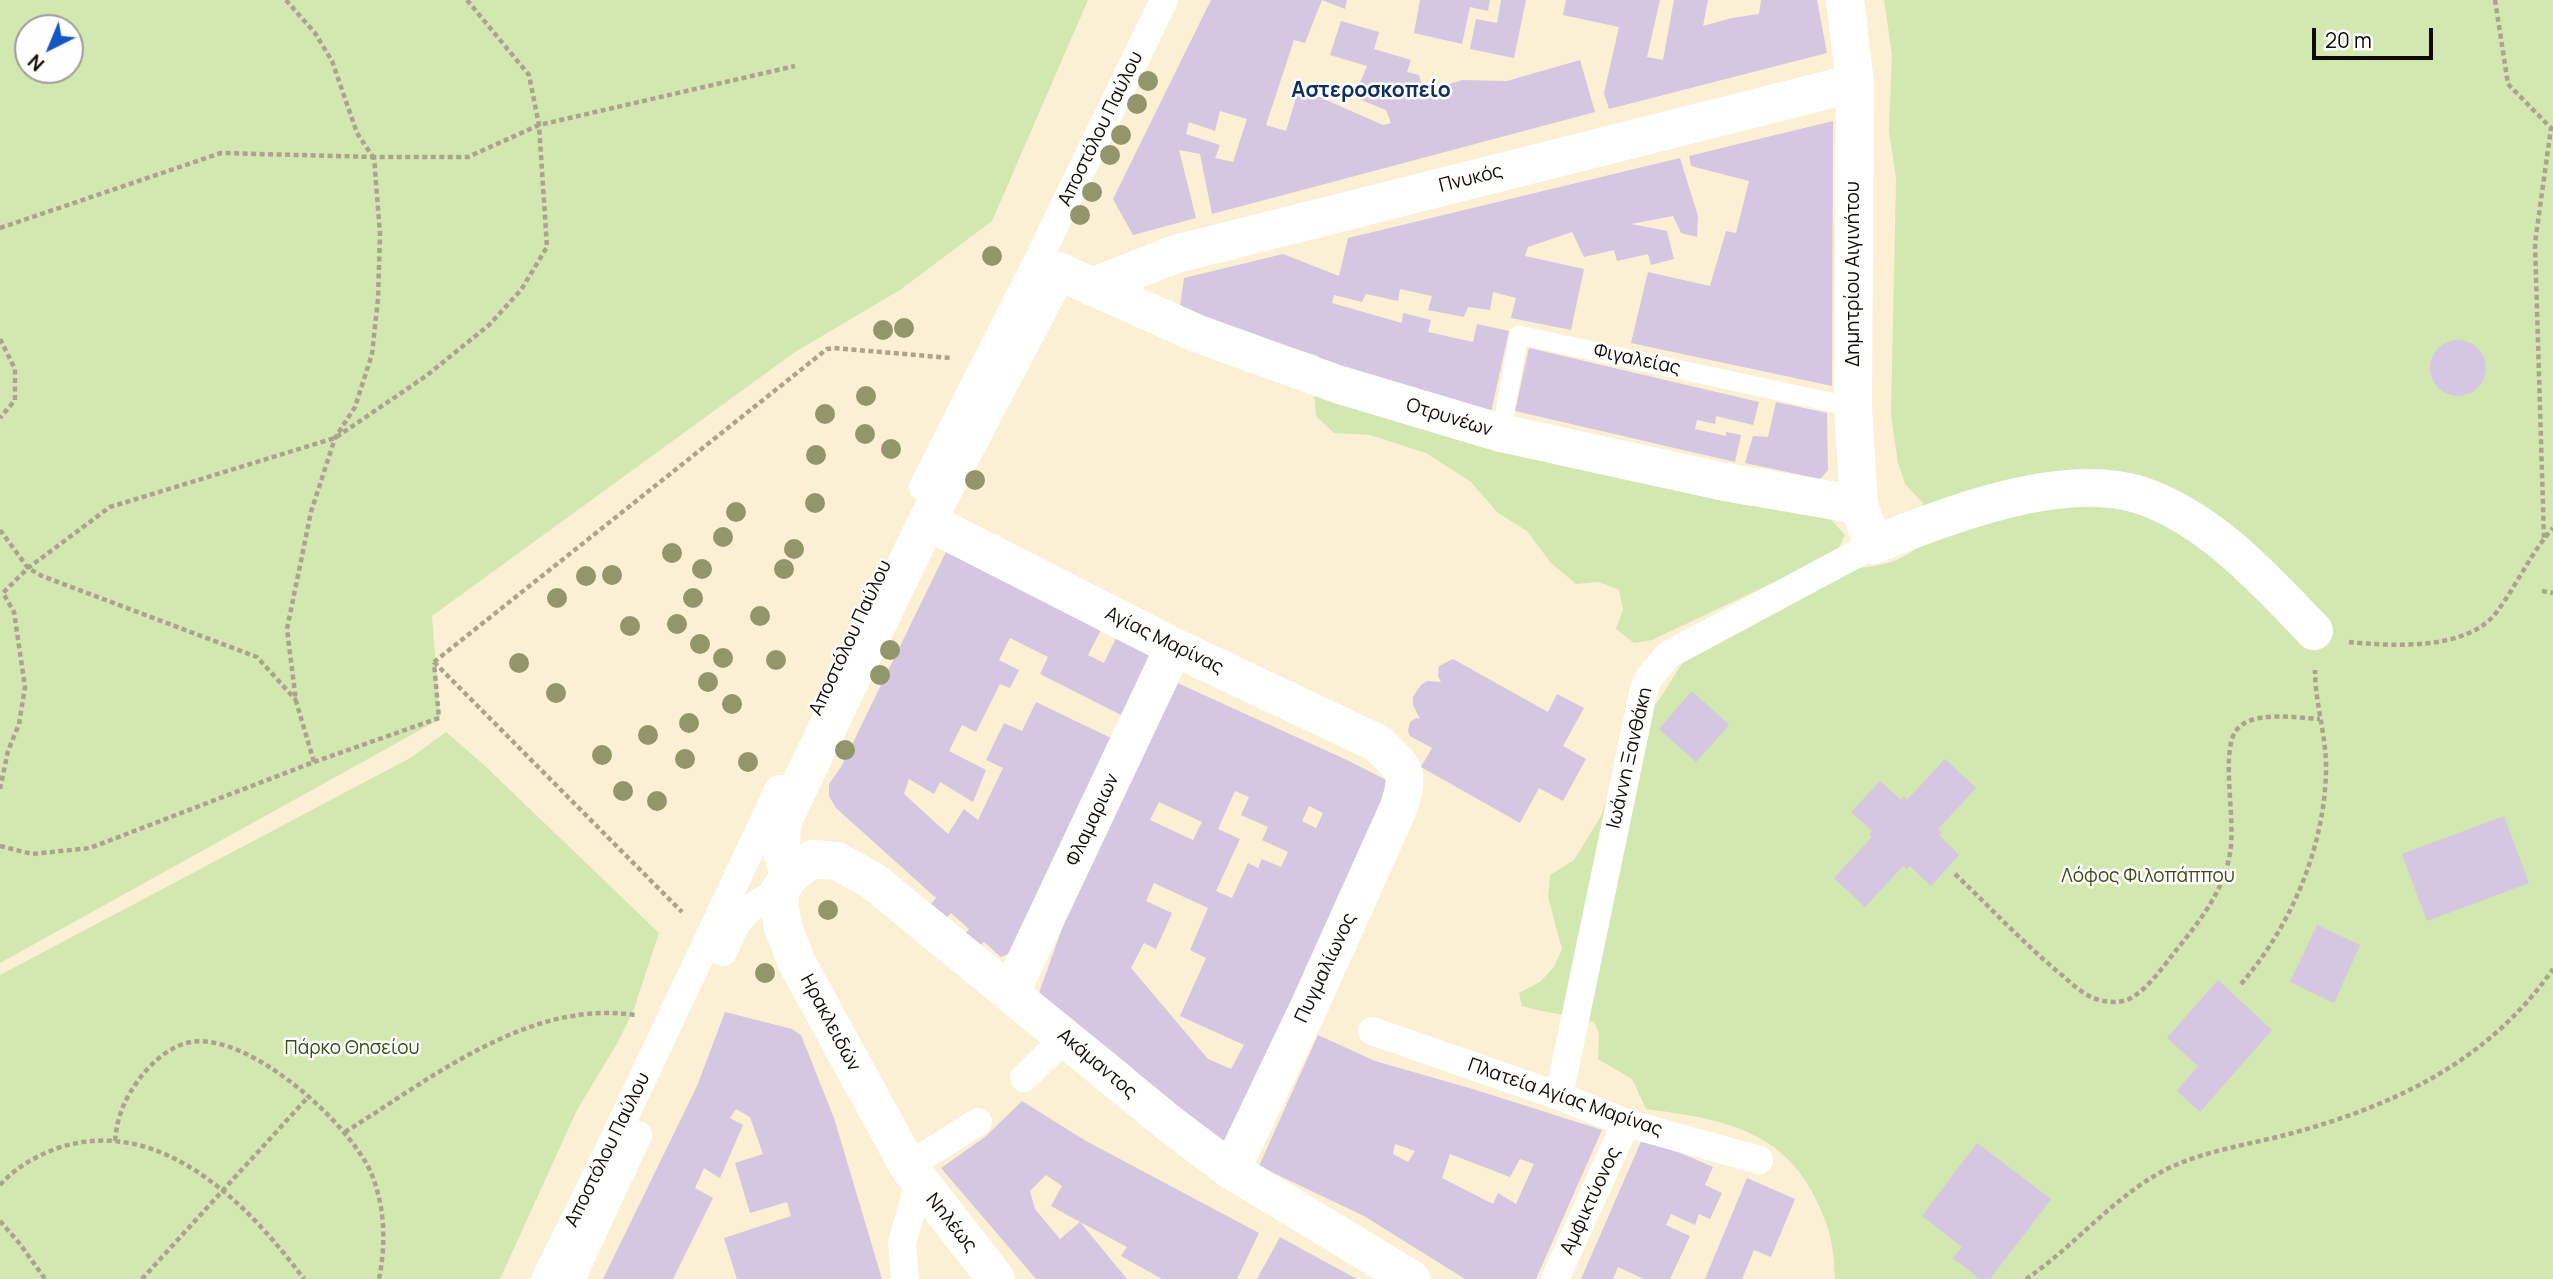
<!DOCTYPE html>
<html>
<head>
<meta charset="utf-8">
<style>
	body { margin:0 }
	#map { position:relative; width:2553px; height:1279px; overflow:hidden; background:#fbf0d3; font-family:Manrope,sans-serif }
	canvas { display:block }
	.north { position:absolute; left:14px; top:14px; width:70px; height:70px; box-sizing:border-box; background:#fefefe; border:2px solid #9e9d9a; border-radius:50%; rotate:223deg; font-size:19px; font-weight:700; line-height:28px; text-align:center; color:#0f0b03 }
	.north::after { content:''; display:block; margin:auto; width:24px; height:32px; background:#1457c2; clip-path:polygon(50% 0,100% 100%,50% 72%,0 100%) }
	.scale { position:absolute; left:2312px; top:28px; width:121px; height:32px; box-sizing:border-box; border:4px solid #0f0b03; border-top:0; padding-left:9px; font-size:21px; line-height:24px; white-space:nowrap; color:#0f0b03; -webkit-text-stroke:5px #fefefe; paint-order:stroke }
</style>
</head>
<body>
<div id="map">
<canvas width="2553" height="1279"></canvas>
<div class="north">N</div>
<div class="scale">20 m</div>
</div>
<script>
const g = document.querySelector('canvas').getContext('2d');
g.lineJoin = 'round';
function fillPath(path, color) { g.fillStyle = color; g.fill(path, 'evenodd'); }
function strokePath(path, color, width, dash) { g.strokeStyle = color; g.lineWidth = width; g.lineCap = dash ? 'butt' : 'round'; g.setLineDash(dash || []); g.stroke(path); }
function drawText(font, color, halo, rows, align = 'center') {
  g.font = font + ' Manrope,sans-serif'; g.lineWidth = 5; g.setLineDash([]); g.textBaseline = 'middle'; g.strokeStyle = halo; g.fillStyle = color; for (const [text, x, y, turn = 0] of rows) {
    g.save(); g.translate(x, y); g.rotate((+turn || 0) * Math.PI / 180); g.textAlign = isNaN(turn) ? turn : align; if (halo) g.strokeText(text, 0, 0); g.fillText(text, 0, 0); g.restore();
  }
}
const green = new Path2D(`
	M0 0H1088L992 221 900 290 795 352 432 616 440 719 0 963ZM28 28H70V70H28Z
	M1884 0H2553V1279H1835C1834 1267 1834 1254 1831 1241 1829 1229 1824 1217 1819 1206 1786 1129 1721 1119 1646 1109L1632 1079 1598 1059 1599 1033 1594 1022C1570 1015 1546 1013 1522 1006L1519 993 1540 982 1554 967 1562 949 1548 897 1550 875 1574 860 1601 816 1628 734 1659 700 1683 662 1858 568C1892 565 1903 559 1930 539L1923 503 1905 484 1898 463 1891 415 1896 178 1889 131 1892 55Z
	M1314 392 1591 472 1744 505 1825 513 1845 535 1836 553 1652 640 1634 643 1616 629 1623 610 1619 590 1599 582 1576 584 1551 563 1527 531 1498 513 1471 482 1426 453 1370 435 1334 433 1316 416Z
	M446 732 484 765 659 933 634 1009 618 1042 577 1110 500 1279H0V975L412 757Z`);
const building = new Path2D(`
	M1211 0H1347L1345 9 1322 0 1305 43 1294 40 1266 125 1286 131 1299 88 1383 125 1391 123 1386 110 1354 97 1367 66 1330 55 1341 21 1379 32 1374 49 1411 60 1407 72 1419 75 1424 92 1462 80 1507 81 1580 60 1595 112 1212 214 1200 154 1179 150 1196 218 1133 235 1113 199ZM1220 111 1247 119 1233 162 1215 158 1220 145 1186 134 1189 122 1215 131Z
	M1420 0H1490L1488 11 1470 7 1462 44 1414 33Z
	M1501 0H1526L1514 58 1470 49 1476 19 1497 23Z
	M1566 0H1660L1647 57 1663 60 1674 0H1708L1703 26 1732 18 1759 14 1761 0H1817L1827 53 1609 109 1604 93 1619 27 1563 15Z
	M1833 121 1832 386 1631 343 1648 272 1710 286 1726 231 1736 233 1749 181 1691 166 1689 156Z
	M1680 158 1698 216 1697 237 1681 233 1673 216 1631 224 1667 231 1674 259 1651 265 1648 254 1617 261 1614 250 1584 257 1572 232 1528 247 1525 256 1584 269 1571 330 1511 318 1516 298 1493 292 1490 310 1468 307 1464 317 1428 310 1432 296 1400 289 1398 301 1366 294 1362 302 1334 295 1332 303 1402 323 1403 313 1431 320 1428 332 1473 342 1477 324 1509 331 1491 412 1316 364 1318 356 1179 313 1184 278 1283 254 1339 276 1348 238Z
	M2430 368a28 28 0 1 1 56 0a28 28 0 1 1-56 0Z
	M1529 348 1759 402 1753 425 1716 416 1715 424 1697 420 1695 429 1726 436V432L1741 435 1735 462 1515 411Z
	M1776 402 1827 413 1828 470 1820 479 1745 463 1753 436 1768 437Z
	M946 552 1101 630 1088 655 1104 663 1116 638 1151 655 1121 715 1040 674 1048 657 1010 638 999 660 1019 670 1010 688 1000 684 976 732 962 725 949 751 986 770 973 802 940 782 934 794 909 779 904 794 948 834 964 809 978 820 1003 768 986 760 1004 723 1022 731 1036 702 1113 739 1014 951 1001 957 984 942 980 946 965 934 969 929 951 913 947 917 931 904 936 898 836 808 829 796V784L841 767Z
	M1453 659 1548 712 1557 694 1584 708 1563 746 1586 759 1563 801 1539 788 1520 823 1421 767 1432 748 1410 736 1408 731 1410 722 1416 718 1420 719 1413 705V697L1421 685 1427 681 1441 682 1438 676 1439 666Z
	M1173 681 1347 760 1390 782 1238 1133 1217 1144 1171 1106 1129 1065 1039 993 1069 909ZM1235 791 1249 797 1241 815 1268 827 1262 840 1288 852 1281 867 1262 859 1258 868 1248 863 1232 898 1216 891 1240 839 1218 829ZM1159 802 1202 822 1193 840 1150 820ZM1309 806 1323 813 1316 828 1302 821ZM1154 883 1208 908 1190 950 1206 958 1180 1016 1244 1045 1231 1069 1208 1059 1131 968 1144 943 1156 949 1172 913 1146 901Z
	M1692 691 1729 725 1696 762 1659 729Z
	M1945 759 1976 788 1938 829 1942 832 1939 835 1959 855 1931 886 1910 866 1907 869 1903 866 1865 907 1834 878 1872 837 1869 834 1872 831 1851 812 1880 781 1901 800 1904 796 1907 800Z
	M2504 816 2529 883 2427 921 2402 854Z
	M2317 925 2360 945 2334 1003 2290 982Z
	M2218 980 2272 1030 2200 1112 2177 1091 2198 1066 2167 1038Z
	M725 1012 792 1029 801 1035 834 1118 882 1279H737L724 1238 791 1216 787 1202 750 1213 735 1163 763 1154 750 1117 736 1109 730 1118 743 1125 720 1178 704 1168 695 1188 713 1198 673 1279H603L697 1086Z
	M1318 1035 1375 1061 1476 1090 1602 1130 1536 1279H1465L1364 1216 1259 1166ZM1395 1144 1415 1151 1408 1162 1393 1154ZM1450 1154 1510 1177 1520 1159 1534 1164 1516 1204 1498 1193 1493 1204 1442 1178Z
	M1022 1101 1086 1141 1259 1233 1237 1279H1162L1121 1256 1127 1247 1080 1222 1127 1279H1036L941 1168 985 1137ZM1046 1175 1062 1186 1051 1206 1080 1222 1060 1239 1035 1209 1030 1191Z
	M1643 1137 1713 1167 1705 1185 1722 1193 1710 1219 1699 1214 1695 1225 1671 1214 1666 1225 1690 1236 1670 1279H1644L1618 1267 1613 1279H1581Z
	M1977 1143 2051 1199 1990 1279H1980L1953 1258 1962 1247 1922 1216Z
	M1747 1178 1795 1199 1771 1257 1754 1250 1742 1279H1705Z
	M1280 1237 1309 1253 1357 1279H1257Z`);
const path = new Path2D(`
	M286 0 315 33 332 61 357 133 373 157
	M2495 0 2508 84 2551 128 2535 243 2544 539
	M0 228 221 153 374 157
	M0 339 15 369V400L0 418
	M0 530 28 568 42 576 257 657 296 700
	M2542 591 2553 593
	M2349 642C2392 646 2466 651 2496 613 2517 585 2530 554 2553 528
	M434 662 827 349 834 348 951 358
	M434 662 682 912
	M314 762 439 718 434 663
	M0 789 8 751 19 724 25 687 14 612 3 593 28 568 110 507 335 438 426 376 489 325 521 290 547 247 539 125 529 75 467 0
	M0 846 32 854 90 848 314 762 296 701 287 629 311 512 335 438 355 407 372 354 378 299 380 234 374 157H468L539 125 795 66
	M1955 874C1991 908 2025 945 2063 976 2072 984 2082 993 2093 998 2104 1002 2118 1004 2129 999 2147 990 2162 968 2174 953 2198 923 2224 892 2230 853 2236 820 2221 756 2235 732 2250 709 2296 718 2320 719
	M2241 984C2291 926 2324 849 2326 772 2327 737 2315 704 2315 670
	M345 1132C431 1079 528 999 635 1015
	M115 1141C117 1116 125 1098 140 1078 152 1062 170 1046 191 1042 249 1032 351 1124 372 1175 385 1208 386 1244 379 1279
	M0 1185C16 1167 36 1156 58 1148 161 1114 248 1204 304 1279
	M0 1221 20 1244 45 1279
	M142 1279 309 1096
	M2026 1279C2074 1247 2111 1199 2163 1171 2201 1151 2248 1145 2289 1134 2394 1106 2489 1061 2553 969`);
const service = new Path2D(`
	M1501 433 1519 335 1853 407`);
const pedestrian = new Path2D(`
	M923 487 1038 260 1164 0
	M723 952C737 919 744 907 778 893
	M1372 1031 1559 1096 1626 1123 1759 1160
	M1024 1078 1066 1037
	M1559 1096 1643 693 1648 679 1668 655 1873 545
	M908 1166 978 1122
	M545 1279 607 1154 779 789
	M571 1279 638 1135
	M905 1279 902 1243 919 1183
	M1555 1279 1626 1123`);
const minor = new Path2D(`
	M1845 0 1855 83 1853 407 1859 505 1873 545C1947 516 2061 470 2140 495 2210 518 2265 580 2314 631
	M1092 287 1176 254 1855 83
	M927 521 1174 647 1377 743C1405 769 1411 772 1398 809L1308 1009 1231 1170
	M791 874C780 854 779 841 784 818L927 521 1058 271 1196 333 1337 384 1501 433 1720 481 1859 505
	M1011 992 1174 647`);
const tertiary = new Path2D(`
	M996 1279 908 1166 797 963 783 927 778 893 791 874 813 859 837 861 873 881 1170 1124 1231 1170 1411 1279`);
const trees = [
	[1148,81],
	[1137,104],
	[1121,135],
	[1110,155],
	[1092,192],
	[1080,215],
	[992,256],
	[904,328],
	[883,330],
	[866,396],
	[825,414],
	[865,434],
	[891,449],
	[816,455],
	[975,480],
	[815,503],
	[736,512],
	[723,537],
	[794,549],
	[672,553],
	[702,569],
	[784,569],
	[612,575],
	[586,576],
	[557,598],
	[693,598],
	[760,616],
	[677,624],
	[630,626],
	[700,644],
	[890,650],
	[723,658],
	[776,660],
	[519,663],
	[880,675],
	[708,682],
	[556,693],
	[732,704],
	[689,723],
	[648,735],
	[845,750],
	[602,755],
	[685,759],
	[748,762],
	[623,791],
	[657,801],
	[828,910],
	[765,973]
];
const streetNames = [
	["Αποστόλου Παύλου",1101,129,-64],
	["Πνυκός",1471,179,-14],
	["Δημητρίου Αιγινήτου",1854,274,-90],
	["Φιγαλείας",1637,360,12],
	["Οτρυνέων",1449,418,17],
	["Αποστόλου Παύλου",851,638,-65],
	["Αγίας Μαρίνας",1164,641,26],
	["Ιωάννη Ξανθάκη",1630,758,-77],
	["Φλαμαριων",1093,820,-65],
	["Πυγμαλίωνος",1326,968,-65],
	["Ηρακλειδών",830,1023,62],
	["Ακάμαντος",1097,1064,40],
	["Πλατεία Αγίας Μαρίνας",1565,1098,19],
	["Αποστόλου Παύλου",608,1150,-64],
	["Αμφικτύονος",1591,1201,-65],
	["Νηλέως",951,1223,51]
];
const parkNames = [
	["Λόφος Φιλοπάππου",2148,877],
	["Πάρκο Θησείου",352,1049]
];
const neighbourhoodNames = [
	["Αστεροσκοπείο",1371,91]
];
fillPath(green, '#d3e7b0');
fillPath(building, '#d5c6e1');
strokePath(path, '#aca38d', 4.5, [5, 3.5]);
strokePath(service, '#fff', 19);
strokePath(pedestrian, '#fff', 28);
strokePath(minor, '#fff', 38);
strokePath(tertiary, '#fff', 38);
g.fillStyle = '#92966a';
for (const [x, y] of trees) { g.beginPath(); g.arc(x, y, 10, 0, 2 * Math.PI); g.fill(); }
drawText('19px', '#0f0b03', '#fefefe', streetNames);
drawText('19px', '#3c4c14', '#fefefe', parkNames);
drawText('bold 21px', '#0e2d61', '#fefefe', neighbourhoodNames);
</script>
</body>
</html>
